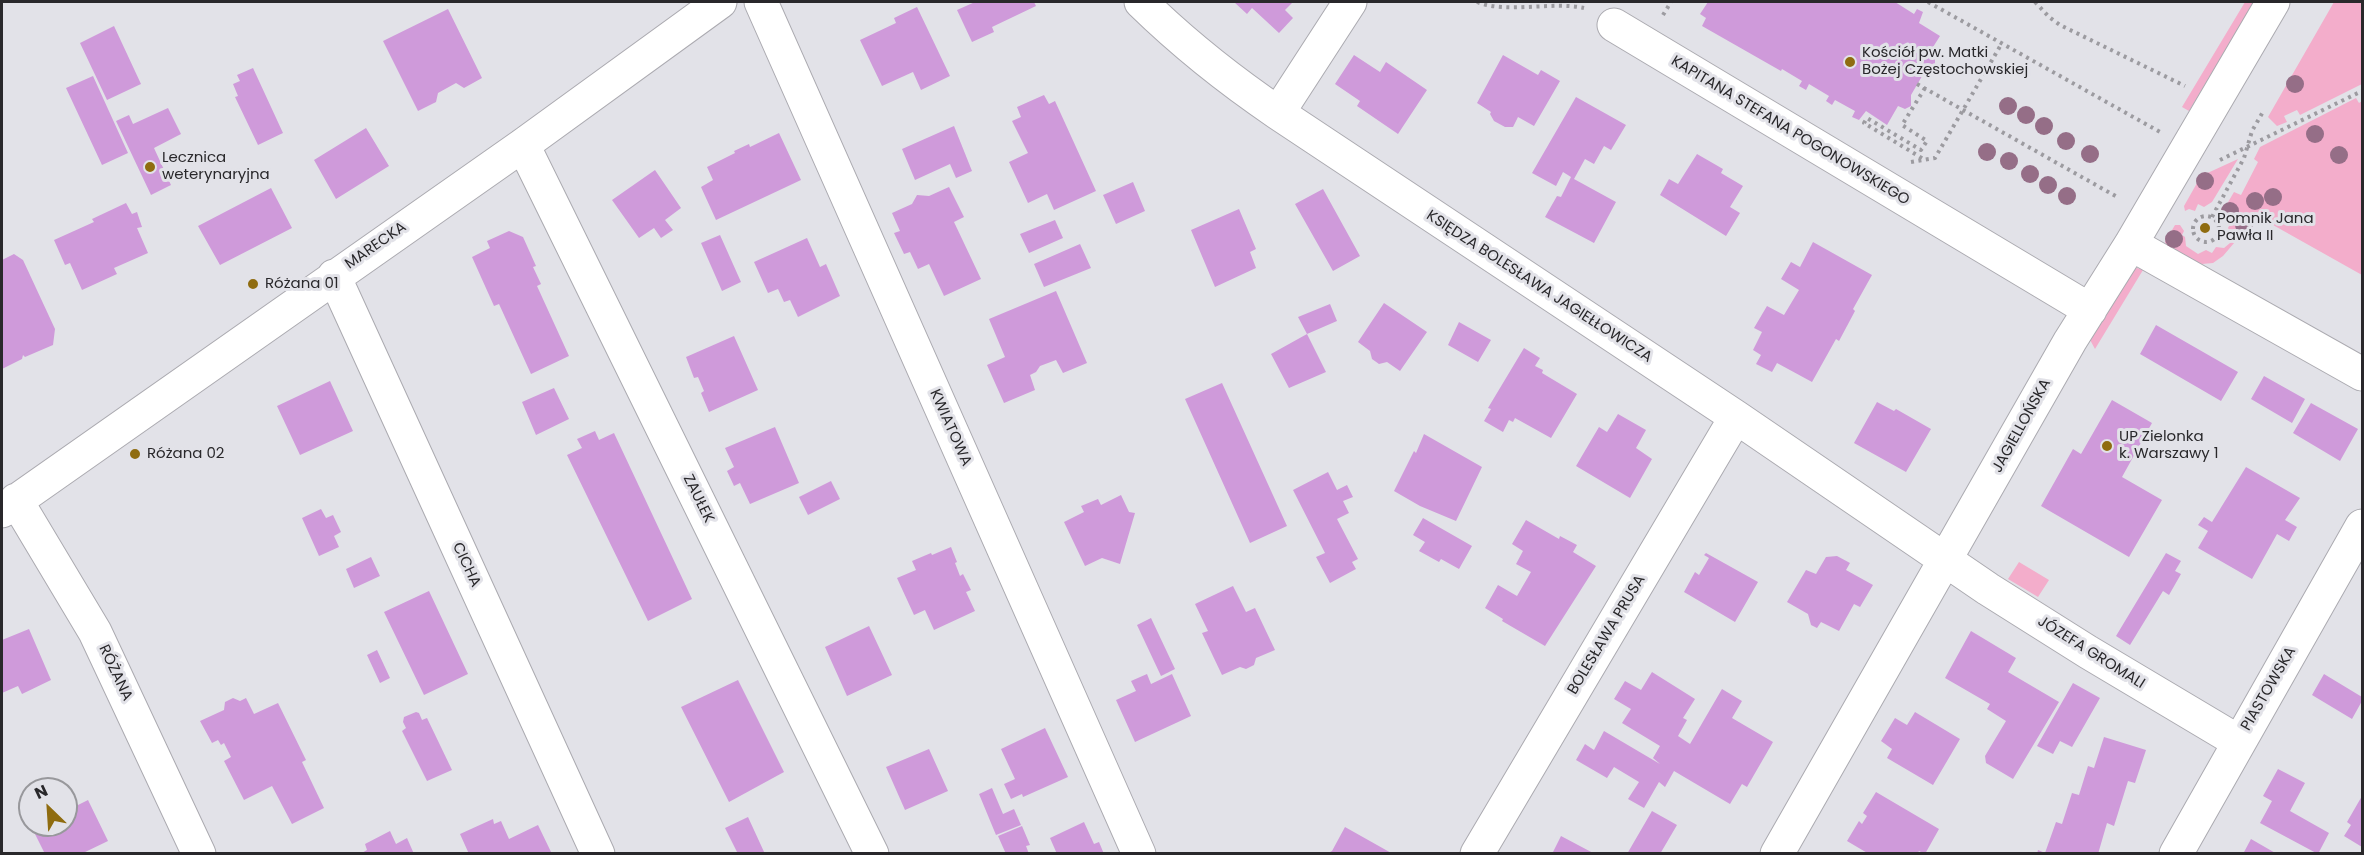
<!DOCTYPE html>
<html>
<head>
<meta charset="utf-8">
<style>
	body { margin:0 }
	#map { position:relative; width:2364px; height:855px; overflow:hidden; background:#e2e2e8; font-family:Poppins,sans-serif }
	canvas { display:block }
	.frame { position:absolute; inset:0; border:3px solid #29282b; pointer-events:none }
	.north { position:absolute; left:18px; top:777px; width:60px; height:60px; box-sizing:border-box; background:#e2e2e8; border:2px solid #98989c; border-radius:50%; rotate:335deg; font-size:16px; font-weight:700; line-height:24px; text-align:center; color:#29282b }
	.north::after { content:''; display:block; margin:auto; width:21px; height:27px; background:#8f6c10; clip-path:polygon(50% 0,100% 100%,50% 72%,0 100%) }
</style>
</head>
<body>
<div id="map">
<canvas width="2364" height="855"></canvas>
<div class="frame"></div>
<div class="north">N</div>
</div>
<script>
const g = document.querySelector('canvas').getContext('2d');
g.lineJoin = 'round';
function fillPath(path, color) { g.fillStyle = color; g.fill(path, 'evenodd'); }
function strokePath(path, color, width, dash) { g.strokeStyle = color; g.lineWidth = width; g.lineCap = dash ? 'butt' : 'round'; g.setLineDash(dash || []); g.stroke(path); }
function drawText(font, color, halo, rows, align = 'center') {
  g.font = font + ' Poppins,sans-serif'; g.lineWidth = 6; g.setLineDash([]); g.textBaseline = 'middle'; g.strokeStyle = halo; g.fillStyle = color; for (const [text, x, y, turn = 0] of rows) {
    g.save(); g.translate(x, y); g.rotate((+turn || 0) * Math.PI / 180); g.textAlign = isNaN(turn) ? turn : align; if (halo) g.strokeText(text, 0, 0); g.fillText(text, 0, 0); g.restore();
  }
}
const green = new Path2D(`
	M2245 2H2254L2189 111 2182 107Z
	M2334 2H2362V84L2300 115 2297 110 2284 116 2287 122 2277 126 2268 117Z
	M2356 98 2359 103 2362 101V275L2257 216 2223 256 2213 263 2202 264 2188 260 2166 245 2165 242 2175 225H2180L2184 231 2182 235 2185 237 2186 246 2198 254 2206 250 2212 253 2216 247 2224 248 2230 243 2232 234 2228 228 2231 222 2224 217 2226 214 2224 209 2234 192 2241 195 2258 162 2254 159 2260 147Z
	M2238 159 2212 202 2204 207 2198 204 2195 211 2189 209 2185 211 2184 206 2201 176Z
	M2137 268 2143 270 2095 349 2089 338 2131 270Z
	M2019 562 2049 580 2038 597 2008 579Z`);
const building = new Path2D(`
	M975 2H1034L1036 6 992 27 994 32 972 42 957 10Z
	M1234 2H1293L1285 10 1293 18 1279 33 1252 8 1247 14Z
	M1708 2H1895L1914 14 1917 9 1923 12 1919 23 1940 36 1928 55 1935 59V66L1925 71 1911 95V106L1905 109 1898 106 1887 125 1866 111 1859 120 1852 117 1855 111 1835 100 1832 105 1826 101 1829 96 1809 84 1806 90 1799 86 1802 81 1782 69 1781 71 1702 26 1706 18 1700 14Z
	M917 7 950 76 921 90 913 72 882 86 860 40 896 23 894 18Z
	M448 9 482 78 464 88 456 83 438 93 436 102 418 111 383 41Z
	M114 26 141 84 107 100 80 43Z
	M1354 55 1380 72 1386 62 1427 90 1398 134 1357 106 1360 101 1335 84Z
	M1503 55 1538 75 1541 70 1560 81 1534 126 1518 117 1513 127H1505L1494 121 1490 114 1491 112 1477 103Z
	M253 68 283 133 258 145 235 97 238 96 233 84 240 81 237 75Z
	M93 76 128 153 102 165 66 88Z
	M1044 95 1049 104 1055 101 1096 191 1054 210 1047 194 1028 203 1009 162 1028 153 1012 121 1021 117 1017 107Z
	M1576 97 1626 125 1611 150 1604 146 1594 164 1585 159 1574 179 1616 202 1594 243 1545 217 1557 196 1561 197 1571 177 1563 172 1556 186 1532 173Z
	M168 108 181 134 154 148 171 185 151 195 116 121 129 115 133 124Z
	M954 126 972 171 956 178 950 164 915 180 902 149Z
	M366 128 389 166 336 199 314 160Z
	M779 133 801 180 716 220 701 187 713 180 707 167 735 153 734 151 749 144 750 147Z
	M1697 154 1723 169 1721 173 1743 186 1730 207 1740 213 1726 236 1660 195 1669 179 1678 184Z
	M655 170 681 208 665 220 673 230 661 238 654 228 639 238 612 200Z
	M1133 182 1145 211 1116 224 1103 195Z
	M949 187 964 217 954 222 981 279 944 296 929 264 918 269 910 252 904 254 894 233 900 231 892 213 912 204 917 195 929 196Z
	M271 188 292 228 220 265 198 226Z
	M1323 189 1360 256 1333 271 1295 204Z
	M126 203 132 214 137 212 142 227 137 228 148 253 114 268 117 274 82 290 70 263 65 265 54 240 94 222 92 219Z
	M1239 209 1256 249 1250 252 1256 268 1215 287 1191 230Z
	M1055 220 1063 238 1029 253 1020 234Z
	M509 231 523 237 536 266 533 267 541 284 537 286 569 356 531 374 499 304 494 306 472 257 490 248 487 241Z
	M720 235 741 282 722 291 701 243Z
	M807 238 820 267 826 264 840 296 798 317 790 300 784 302 778 289 768 293 754 262Z
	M1813 242 1872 275 1853 309 1855 311 1839 341 1836 339 1812 382 1777 363 1772 372 1756 364 1761 355 1753 350 1762 332 1754 328 1767 306 1784 315 1799 290 1781 279 1791 262 1800 267Z
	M1080 244 1091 268 1044 287 1034 264Z
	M14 254 23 260 55 329 53 345 25 357 23 355 22 359 2 369V260Z
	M1056 291 1087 363 1063 373 1056 360 1040 366 1036 372 1030 375 1035 390 1004 403 987 365 1005 357 989 319Z
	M1384 303 1427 332 1400 371 1387 362 1379 364 1372 359 1370 351 1358 342Z
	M1330 304 1337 321 1307 334 1298 317Z
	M1459 322 1491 340 1478 362 1448 345Z
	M2156 325 2238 372 2221 401 2140 354Z
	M1307 334 1326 372 1289 388 1271 354Z
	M734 336 758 390 709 412 701 393 704 391 698 377 694 378 686 357Z
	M1524 348 1540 358 1535 366 1543 370 1542 373 1577 394 1551 438 1515 418 1513 422 1509 420 1503 432 1484 421 1491 409 1488 408Z
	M2264 376 2305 399 2292 423 2251 399Z
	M330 381 353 431 300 455 277 406Z
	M1222 383 1287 526 1250 543 1185 399Z
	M554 388 569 419 536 435 522 402Z
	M2112 400 2152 423 2122 477 2162 500 2129 557 2041 506 2073 449 2081 454Z
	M1877 402 1894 411 1896 409 1931 429 1906 472 1854 443Z
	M2311 403 2358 429 2340 461 2293 433Z
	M1618 414 1646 430 1636 448 1652 459 1630 498 1576 466 1599 427 1607 432Z
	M775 427 799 483 750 504 740 483 734 486 727 471 734 467 725 448Z
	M595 431 599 440 614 433 692 599 648 621 567 455 582 448 577 439Z
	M1424 434 1482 467 1456 521 1420 506 1394 491 1414 451 1416 453Z
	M2246 467 2300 498 2285 520 2297 527 2289 541 2277 534 2252 579 2198 548 2208 531 2198 525 2204 517 2212 522Z
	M1328 472 1337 490 1347 485 1353 497 1343 501 1349 513 1337 519 1358 559 1352 562 1356 569 1330 583 1316 557 1325 553 1293 490Z
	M831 481 840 499 808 515 799 497Z
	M1121 495 1129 512 1135 513 1120 564 1102 558 1085 566 1064 522 1084 512 1081 506 1098 499 1101 505Z
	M321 509 326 518 333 515 341 532 334 536 339 547 319 556 302 518Z
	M1423 518 1472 546 1459 569 1441 559 1439 562 1419 551 1425 542 1413 535Z
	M1526 520 1559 539 1560 536 1577 545 1573 552 1596 566 1545 646 1502 621 1503 619 1485 608 1498 585 1517 596 1531 572 1516 564 1523 551 1512 544Z
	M951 547 957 562 955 563 960 576 963 574 971 590 966 592 975 611 934 630 925 610 914 615 897 578 916 570 912 561 931 553 932 555Z
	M1706 553 1758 582 1735 622 1684 592 1695 572 1699 575 1709 558 1704 555Z
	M2166 553 2181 561 2175 571 2181 574 2169 595 2163 591 2130 645 2116 636Z
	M1837 556 1850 563 1846 570 1873 585 1860 607 1854 604 1839 631 1821 622 1817 628 1811 625 1808 614 1787 602 1806 570 1816 574 1826 557Z
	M371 557 380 576 354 588 346 569Z
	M1233 586 1246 612 1255 608 1275 650 1256 658 1254 665 1246 669 1240 667 1222 675 1202 633 1208 631 1195 604Z
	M429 591 468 674 424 695 384 612Z
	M1151 618 1175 669 1161 676 1137 625Z
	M869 626 892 675 847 696 825 647Z
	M29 629 51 680 22 694 18 686 2 693V640Z
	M1971 631 2016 658 2008 672 2059 702 2013 779 1986 763 1985 756 2006 721 1987 709 1990 704 1945 678Z
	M377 650 390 678 380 683 367 655Z
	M1652 672 1695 699 1683 718 1687 720 1678 736 1690 744 1722 689 1742 701 1732 718 1773 742 1747 787 1742 784 1730 804 1674 771 1665 787 1659 782 1644 808 1628 799 1639 782 1614 767 1607 778 1576 760 1585 744 1594 750 1604 731 1660 764 1653 758 1660 746 1622 723 1631 709 1614 699 1625 681 1641 690Z
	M1147 674 1151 684 1172 674 1191 716 1135 742 1116 700 1136 691 1131 681Z
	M2324 674 2362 697V701L2352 719 2312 695Z
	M738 680 784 772 729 802 681 707Z
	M2073 683 2100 698 2072 747 2060 741 2053 754 2037 746Z
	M233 698 240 701 246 698 254 714 278 703 306 760 302 762 324 808 292 824 272 786 244 800 224 761 231 757 224 743 221 745 218 740 212 743 200 721 224 710 225 702Z
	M416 712 419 713 422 720 427 718 452 770 427 781 402 731 406 728 403 722 404 717Z
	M1915 712 1960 739 1933 785 1887 758 1892 749 1881 741 1895 718 1907 725Z
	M1045 728 1068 777 1023 797 1022 794 1011 799 1004 784 1015 779 1001 749Z
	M2104 737 2146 750 2135 783 2128 781 2114 826 2107 823 2098 854H2037L2038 850 2045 853 2056 822 2062 824 2072 793 2079 795 2088 766 2094 768Z
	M929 749 948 791 905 810 886 767Z
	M2278 769 2305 783 2290 811 2329 833 2318 854 2260 823 2272 801 2263 796Z
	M992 788 1003 814 1014 809 1021 825 996 835 979 794Z
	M1876 792 1939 829 1925 854 1919 851 1917 854H1869L1847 841 1859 821 1862 824 1867 816 1863 813Z
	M2362 796V847L2344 836 2351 825 2347 822Z
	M88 800 108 841 81 854H45L34 832 48 825H66V811Z
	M1652 811 1677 825 1660 854H1627Z
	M748 817 765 854H738L725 828Z
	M493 819 494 824 501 821 509 839 538 825 552 854H469L460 834Z
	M1084 822 1094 844 1099 842 1104 854H1057L1050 838Z
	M1022 826 1030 845 1026 846 1029 854H1006L998 836Z
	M1345 827 1393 854H1326L1332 851Z
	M390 831 396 844 407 838 414 854H360L367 850 365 844Z
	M1561 836 1595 854H1552Z
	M2251 839 2277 854H2243Z`);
const path = new Path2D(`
	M1477 2C1506 14 1552 1 1584 8
	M1928 2 2160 132
	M2035 2 2049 17 2060 25 2185 86
	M1663 15 1671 2
	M1917 84 2119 198
	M1925 88 1902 125 1927 141 1921 150 1867 118 1864 123 1925 160
	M2220 160 2362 91
	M1911 162 1935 158 2002 43
	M2193 229a13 13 0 1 1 26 0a13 13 0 1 1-26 0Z
	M2212 217 2244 158 2252 131 2264 110`);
const minor = new Path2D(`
	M761 2 1139 854
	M1141 2C1184 44 1228 79 1278 113L1736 417 1988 589 2088 652 2239 742
	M1614 25 2090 310
	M1278 113 1350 2
	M523 145 872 854
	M2131 244 2362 374
	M334 276 598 854
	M16 500 95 632 199 854
	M2 511 523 145 720 2
	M1477 854 1736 417
	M1777 854 2070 341 2131 244 2273 2
	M2176 854 2362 526`);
const trees = [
	[2295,84],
	[2008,106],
	[2026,115],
	[2044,126],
	[2315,134],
	[2066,141],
	[1987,152],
	[2090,154],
	[2339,155],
	[2009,161],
	[2030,174],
	[2205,181],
	[2048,185],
	[2067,196],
	[2273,197],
	[2255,201],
	[2230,211],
	[2244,225],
	[2174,239]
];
const markers = [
	[1850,62,6,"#8f6c10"],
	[150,167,6,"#8f6c10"],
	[2205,228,6,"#8f6c10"],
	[253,284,6,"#8f6c10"],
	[2107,446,6,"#8f6c10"],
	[135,454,6,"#8f6c10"]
];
const poiNames = [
	["Kościół pw. Matki",1862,53],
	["Bożej Częstochowskiej",1862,70],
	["Lecznica",162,158],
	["weterynaryjna",162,175],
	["Pomnik Jana",2217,219],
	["Pawła II",2217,236],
	["Różana 01",265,284],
	["UP Zielonka",2119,437],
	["k. Warszawy 1",2119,454],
	["Różana 02",147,454]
];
const streetNames = [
	["KAPITANA STEFANA POGONOWSKIEGO",1790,131,31],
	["MARECKA",376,246,-35],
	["KSIĘDZA BOLESŁAWA JAGIEŁŁOWICZA",1539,287,33],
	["JAGIELLOŃSKA",2022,426,-61],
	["KWIATOWA",950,428,66],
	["ZAUŁEK",698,499,64],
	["CICHA",466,565,65],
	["BOLESŁAWA PRUSA",1607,635,-59],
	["JÓZEFA GROMALI",2091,653,32],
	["RÓŻANA",115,673,65],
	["PIASTOWSKA",2269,689,-60]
];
fillPath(green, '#f3adcb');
fillPath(building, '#cf9ada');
strokePath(minor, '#abaab0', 35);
strokePath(path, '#9c9ba0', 4, [3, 4.5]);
strokePath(minor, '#fff', 33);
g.fillStyle = '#956e87';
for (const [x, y] of trees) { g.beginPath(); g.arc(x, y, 9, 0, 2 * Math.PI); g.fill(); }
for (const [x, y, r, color] of markers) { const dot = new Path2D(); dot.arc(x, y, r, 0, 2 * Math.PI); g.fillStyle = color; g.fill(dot); strokePath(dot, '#e2e2e8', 2); }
drawText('15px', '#29282b', '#e2e2e8', poiNames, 'left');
drawText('15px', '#29282b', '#e2e2e8', streetNames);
</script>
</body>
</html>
